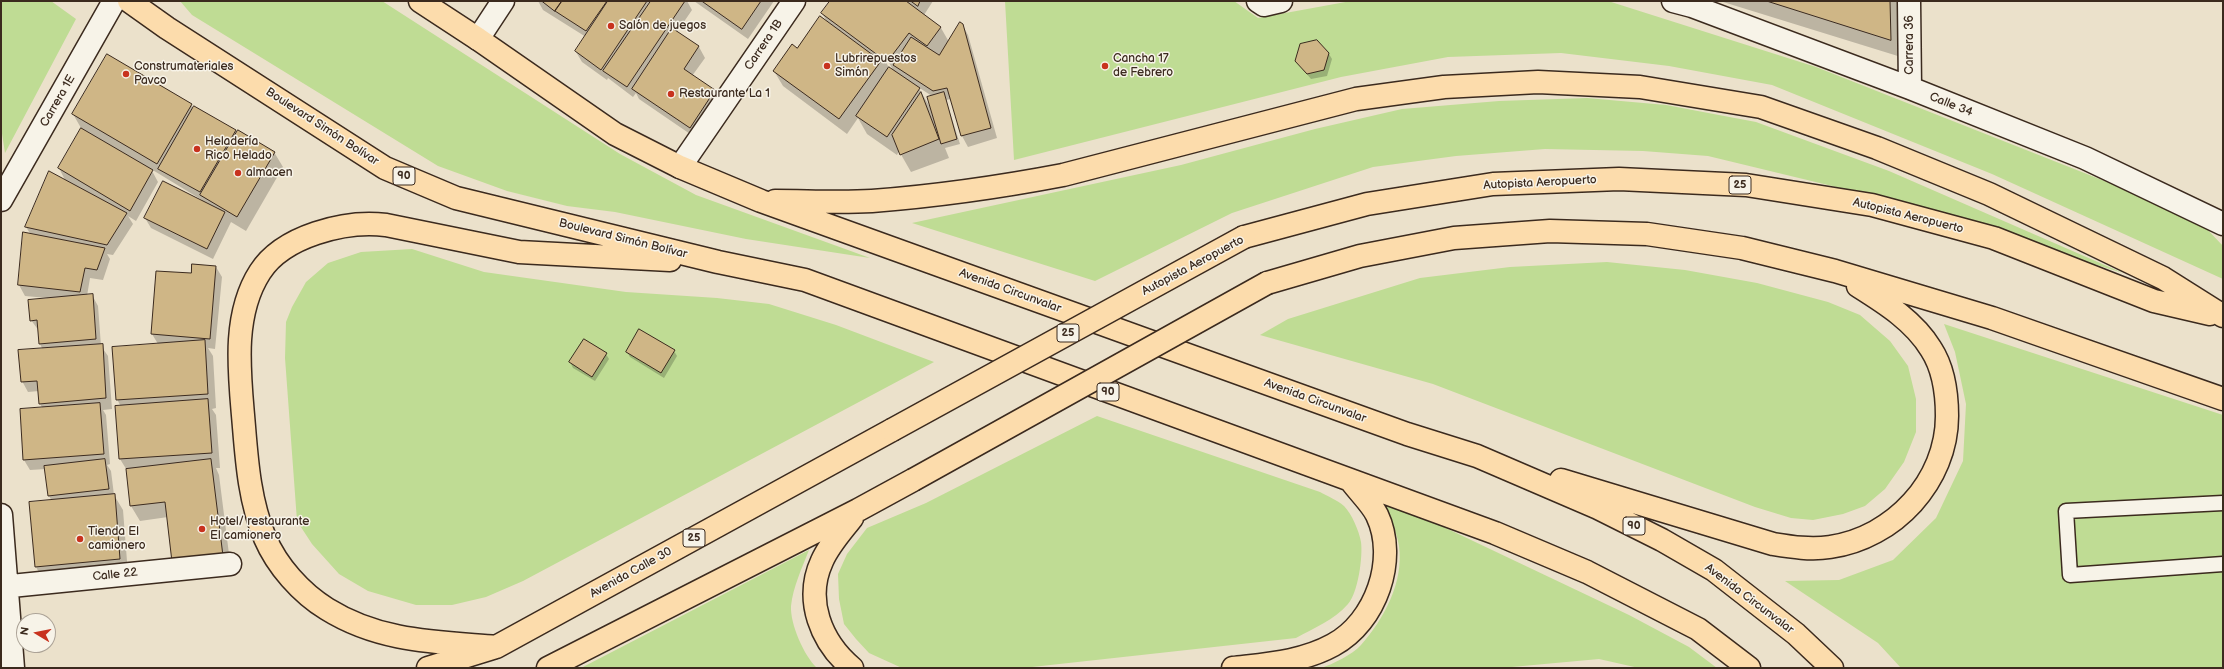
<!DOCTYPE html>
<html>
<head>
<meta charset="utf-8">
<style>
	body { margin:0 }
	#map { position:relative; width:2224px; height:669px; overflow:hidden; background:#ebe1cb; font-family:"Balsamiq Sans",sans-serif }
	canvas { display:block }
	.frame { position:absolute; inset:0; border:2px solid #3b2a1e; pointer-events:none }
	.north { position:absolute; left:16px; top:613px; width:40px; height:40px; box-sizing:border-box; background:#f7f3e8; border:1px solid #aca397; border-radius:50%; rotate:280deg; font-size:11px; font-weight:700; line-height:16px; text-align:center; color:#3b2a1e }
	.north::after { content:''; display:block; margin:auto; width:14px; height:18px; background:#c8321e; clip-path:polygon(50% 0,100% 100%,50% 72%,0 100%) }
</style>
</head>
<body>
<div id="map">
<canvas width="2224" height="669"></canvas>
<div class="frame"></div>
<div class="north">N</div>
</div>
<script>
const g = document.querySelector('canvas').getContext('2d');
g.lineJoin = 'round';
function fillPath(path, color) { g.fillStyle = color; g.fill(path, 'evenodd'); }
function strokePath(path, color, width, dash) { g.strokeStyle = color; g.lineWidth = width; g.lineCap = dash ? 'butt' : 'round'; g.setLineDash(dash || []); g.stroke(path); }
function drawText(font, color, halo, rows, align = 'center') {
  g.font = font + ' "Balsamiq Sans",sans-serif'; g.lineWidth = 3; g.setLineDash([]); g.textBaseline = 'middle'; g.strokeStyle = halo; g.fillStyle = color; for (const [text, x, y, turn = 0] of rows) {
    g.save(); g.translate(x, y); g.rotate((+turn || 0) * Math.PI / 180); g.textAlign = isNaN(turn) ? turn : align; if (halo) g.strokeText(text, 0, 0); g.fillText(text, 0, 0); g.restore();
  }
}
const green = new Path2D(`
	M1 1H51L76 19 5 153 1 127Z
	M180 1H382L620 154 696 195 870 258 746 239 615 212 567 206 507 191 438 166 192 15Z
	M1005 1H1234L1258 18 1351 1H1608L1816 67 2183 212 2204 226 2223 246V279L1992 174 1772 85 1669 66 1561 53 1448 57 1341 77 1014 160Z
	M1587 98 1666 105 1756 122 1889 171 2123 273 1861 193 1708 156 1643 151 1545 149 1456 156 1373 167 1232 213 1095 281 912 223 1181 165 1315 129 1402 109 1499 101Z
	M412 249 484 272 626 292 717 298 769 304 836 325 934 362 523 581 486 597 452 605H416L368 591 339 574 312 544 297 521 285 358 286 322 292 307 306 282 328 263 361 252Z
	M1607 262 1685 270 1757 283 1828 302 1860 315 1890 341 1908 366 1916 399V432L1904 462 1885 489 1865 506 1843 514 1813 520 1791 518 1755 507 1433 384 1260 335 1288 319 1420 278 1510 267Z
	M1944 324 2223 415V668H1901L1878 643 1785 581 1839 580 1893 560 1936 518 1963 461 1966 404 1955 352Z
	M1097 416 1320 492C1327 496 1337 500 1344 506 1352 514 1359 531 1361 542 1363 557 1358 593 1348 604 1334 620 1314 628 1296 638L1023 668H902L869 653 856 639 844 624 839 599 838 574 847 554 867 528 926 503Z
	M1372 493 1629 615 1689 647 1717 668H1639L1599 659 1501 668H1321C1333 664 1352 655 1361 645 1384 619 1404 582 1399 546 1396 526 1385 508 1372 493Z
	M809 550C802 568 793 587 791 606 790 624 804 656 817 668H581Z`);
const shadow = new Path2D(`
	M538 1H687L692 10 677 32 699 47 705 58 692 76 715 91 721 102 696 138 639 99 636 93 633 97 608 78 607 80 582 62 576 52 586 37 543 10Z
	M694 1H774L748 39Z
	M831 1H933L924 15 941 28 949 42 962 24 968 35 997 138 968 147 962 136 951 99 946 100 960 144 945 148 949 158 911 172 899 151 897 155 867 134 858 118 847 134 783 86 774 71 827 22 822 13ZM886 57 893 70H890L884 58ZM918 87 932 96 933 114 930 107Z
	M1720 1H1899L1901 57Z
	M1329 54 1332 59 1327 76 1311 79 1296 61Z
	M191 104 193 109 235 131 237 134 274 152 283 167 246 231 231 222 213 259 151 228 145 218 202 200 151 169 158 182 136 221 128 216 133 224 113 255 107 254 110 259 103 280 90 278 87 296 92 295 98 306 101 346 108 356 112 409 103 410 106 415 110 464 107 465 111 471 114 495 123 510 128 574 44 582 36 567 52 501 49 496 46 469 30 470 24 460 43 409 40 404 39 391 28 392 22 381 43 350 40 344 39 331 31 320 47 298 25 296 19 285 24 234 31 235 26 227 66 182 59 168 81 128 73 114Z
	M216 267 222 277 215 349 208 348 213 356 216 408 212 409 216 415 220 468H216L219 475 231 570 168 517 140 521 131 506 128 472 120 459 116 407H121L117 399 158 344 152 334 191 274Z
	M674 351 677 356 664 378 630 357 627 352Z
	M606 354 609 359 595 381 573 368 570 362Z`);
const building = new Path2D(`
	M542 1H562L555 11Z
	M562 1H607L586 31 555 11Z
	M608 1H647L601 70 575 51Z
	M651 1H685L627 87 603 71Z
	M702 1H761L742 29Z
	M830 1H906L941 27 927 46 909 33 887 62 821 13Z
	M911 1H920L918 6Z
	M1767 1H1890L1891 40Z
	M820 16 881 61 839 119 773 71 792 44 797 48Z
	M960 22 963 24 991 128 961 136 947 88 933 91 893 65 911 37 939 55Z
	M672 28 699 46 684 69 715 90 690 128 632 89Z
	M1317 40 1329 53 1324 70 1307 74 1295 61 1300 44Z
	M107 54 192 104 157 164 72 114Z
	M889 67 920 88 887 137 856 116Z
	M921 92 939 139 900 155 892 135Z
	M944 92 957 139 941 144 927 97Z
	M194 106 236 130 200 192 158 169Z
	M81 128 153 170 130 211 58 168Z
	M238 130 275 152 237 217 200 195Z
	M49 171 127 213 107 245 25 227Z
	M163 181 225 212 207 249 144 218Z
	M23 232 105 248 97 270 85 268 80 292 18 285Z
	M192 264 216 266 210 339 151 334 156 271 191 273Z
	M93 294 96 339 39 344 37 320 30 321 28 300Z
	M639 329 675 350 661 373 626 352Z
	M584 339 607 353 592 377 569 362Z
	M205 340 208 394 116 400 112 347Z
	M103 344 106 398 39 404 37 381 21 382 18 350Z
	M208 399 212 453 119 459 115 406Z
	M100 403 104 454 23 460 20 409Z
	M105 459 109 489 48 496 44 466Z
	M211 459 223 556 172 562 165 502 130 506 126 469Z
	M115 494 120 559 35 567 29 502Z`);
const service = new Path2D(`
	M2223 503 2066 511 2070 575 2223 564`);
const minor = new Path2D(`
	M1258 1 1264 5 1281 1
	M1673 1 1692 6 1910 88 2085 158 2223 224
	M1909 1 1910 88
	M478 39 503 1
	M680 167 794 1
	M1 200 114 1
	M1 515 13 668
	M1 587 230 564`);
const trunk = new Path2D(`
	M129 1 167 28 385 168 456 198 718 262 805 280 1495 533 1587 572 1698 629 1749 668
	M420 1 478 39 615 134 680 167 761 201 1407 434 1477 456 1598 508 1662 540 1714 570 1796 634 1832 668
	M775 201C807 201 840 203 872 201 937 196 1000 187 1063 175L1356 99 1444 87 1538 82 1640 87 1761 107 1877 148 1989 194 2163 278 2223 316
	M1244 237 1367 204 1493 184 1619 179 1746 185 1872 205 1994 238 2154 301 2210 314
	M1267 283 1360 256 1454 238 1550 231 1647 234 1742 248 1835 271 1992 318 2223 399
	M1561 480 1773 544C1792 547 1811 550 1830 547 1894 538 1947 481 1947 416 1947 393 1944 369 1931 349 1914 321 1885 303 1858 286
	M852 518C841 532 829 545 822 561 804 600 821 642 852 668
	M496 647C436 642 380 642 327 609 301 593 277 566 265 538 250 502 247 464 244 427 240 377 231 317 260 272 283 236 345 220 386 225L519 252 670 260
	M428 668 496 647 892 430
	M548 668 858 510 913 480
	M1233 668C1267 664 1302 662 1333 645 1376 622 1398 559 1377 515 1371 503 1359 492 1351 481`);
const trunkBridge = new Path2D(`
	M892 430 1244 237
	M913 480 1267 283`);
const markers = [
	[611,26,4,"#c8321e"],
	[827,66,4,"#c8321e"],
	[1105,66,4,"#c8321e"],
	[126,74,4,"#c8321e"],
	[671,94,4,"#c8321e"],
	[197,149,4,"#c8321e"],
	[238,173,4,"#c8321e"],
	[202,529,4,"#c8321e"],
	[80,539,4,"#c8321e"]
];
const shields = [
	[404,176,22],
	[1740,185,22],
	[1068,333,22],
	[1108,392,22],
	[1634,526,22],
	[694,538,22]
];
const shieldNames = [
	["90",404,176],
	["25",1740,185],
	["25",1068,333],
	["90",1108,392],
	["90",1634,526],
	["25",694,538]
];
const poiNames = [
	["Salón de juegos",619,26],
	["Lubrirepuestos",835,59],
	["Simón",835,73],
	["Cancha 17",1113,59],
	["de Febrero",1113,73],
	["Construmateriales",134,67],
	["Pavco",134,81],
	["Restaurante La 1",679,94],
	["Heladería",205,142],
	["Rico Helado",205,156],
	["almacen",246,173],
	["Hotel/ restaurante",210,522],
	["El camionero",210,536],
	["Tienda El",88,532],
	["camionero",88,546]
];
const streetNames = [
	["Carrera 1B",764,45,-56],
	["Carrera 36",1910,45,-90],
	["Carrera 1E",58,101,-60],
	["Calle 34",1951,105,22],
	["Boulevard Simón Bolívar",322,127,33],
	["Autopista Aeropuerto",1540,183,-3],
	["Autopista Aeropuerto",1908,216,14],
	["Boulevard Simón Bolívar",623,239,14],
	["Autopista Aeropuerto",1193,266,-28],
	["Avenida Circunvalar",1010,291,20],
	["Avenida Circunvalar",1315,401,20],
	["Avenida Calle 30",631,573,-29],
	["Calle 22",115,575,-6],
	["Avenida Circunvalar",1749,599,37]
];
fillPath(green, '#bfdc94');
fillPath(shadow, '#0003');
fillPath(building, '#cfb686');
strokePath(building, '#3b2a1e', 1);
strokePath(service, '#3b2a1e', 17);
strokePath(minor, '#3b2a1e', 25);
strokePath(trunk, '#3b2a1e', 25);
strokePath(service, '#f7f3e8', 14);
strokePath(minor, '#f7f3e8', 22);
strokePath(trunk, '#fcdcac', 22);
strokePath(trunkBridge, '#3b2a1e', 25, []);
strokePath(trunkBridge, '#fcdcac', 22);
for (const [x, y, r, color] of markers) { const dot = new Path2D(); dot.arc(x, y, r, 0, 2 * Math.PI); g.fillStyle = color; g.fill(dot); strokePath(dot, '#f7f3e8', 1.5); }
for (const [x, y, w] of shields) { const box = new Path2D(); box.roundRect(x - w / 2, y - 9, w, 18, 3); g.fillStyle = '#f7f3e8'; g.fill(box); strokePath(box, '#3b2a1e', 1); }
drawText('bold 11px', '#3b2a1e', null, shieldNames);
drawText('12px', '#3b2a1e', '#f7f3e8', poiNames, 'left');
drawText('12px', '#3b2a1e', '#f7f3e8', streetNames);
</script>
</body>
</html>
